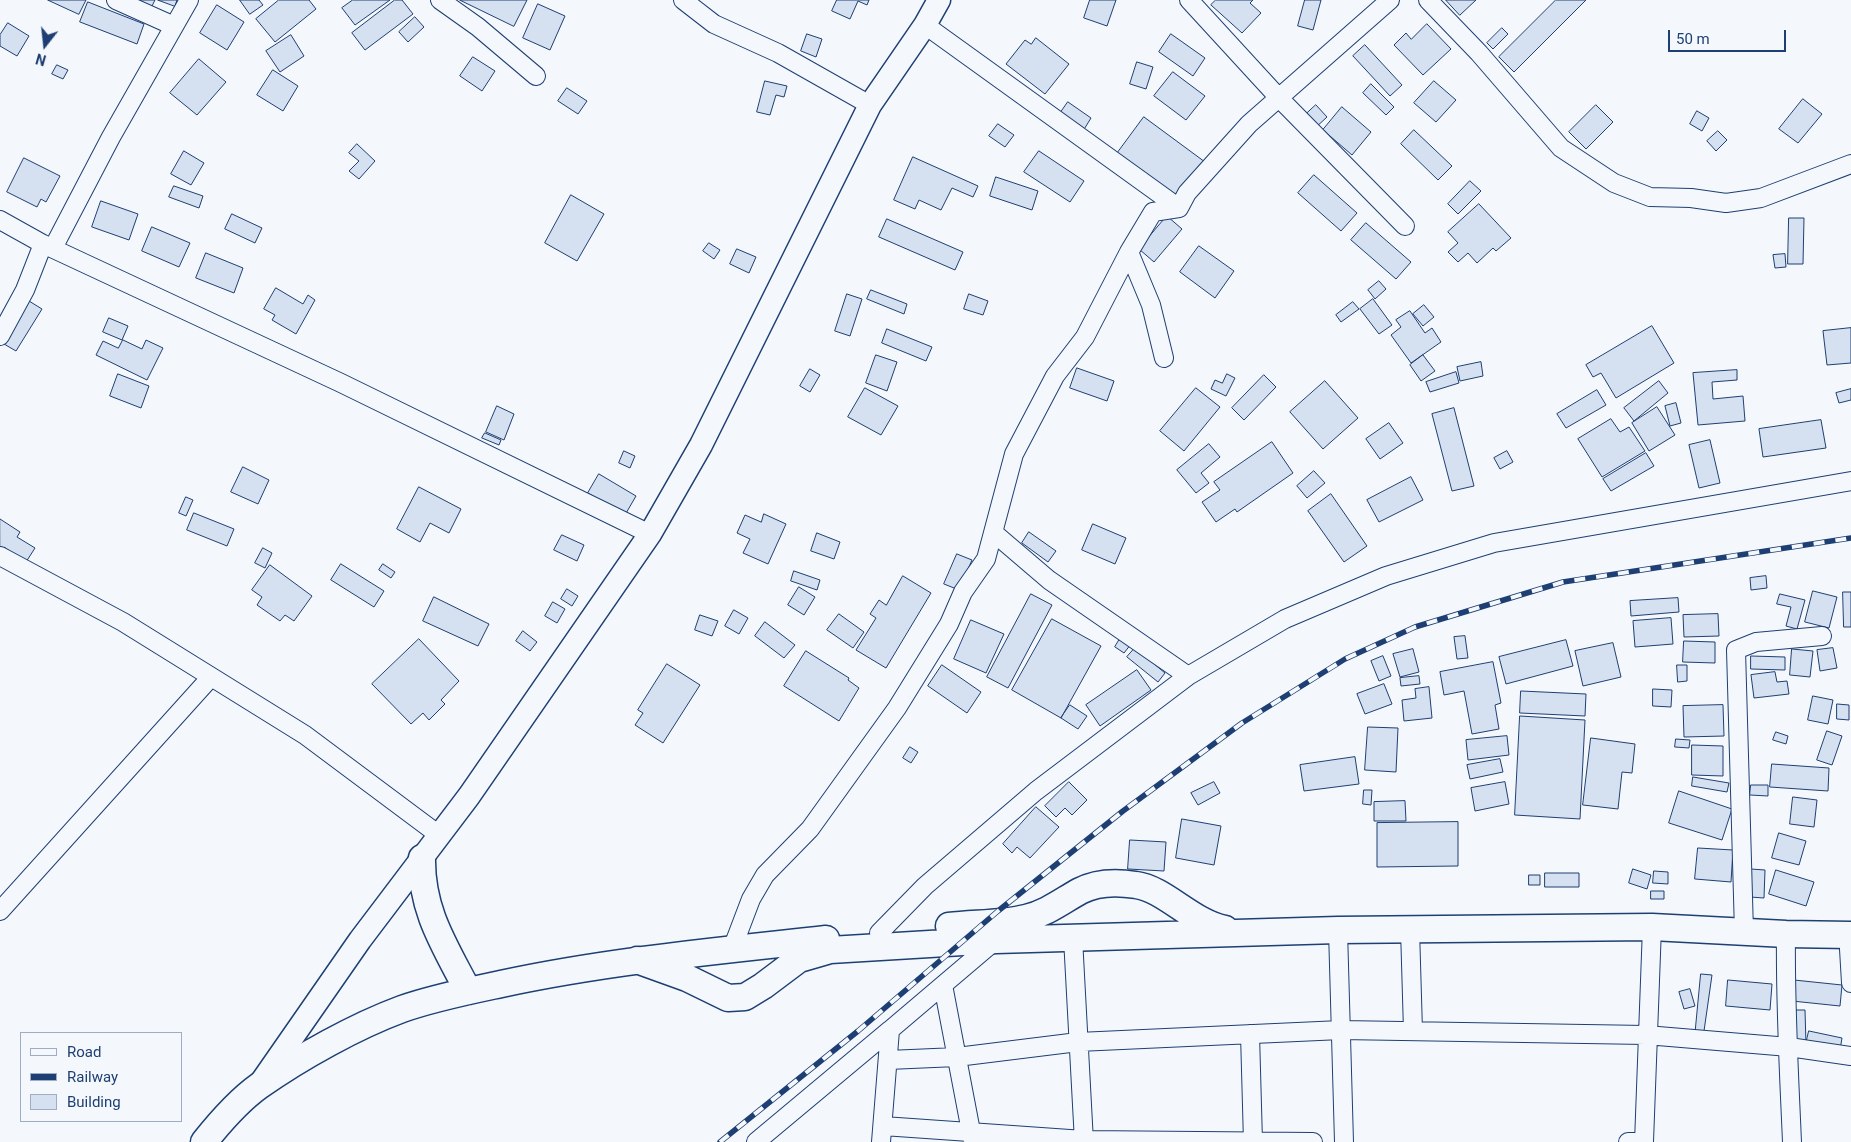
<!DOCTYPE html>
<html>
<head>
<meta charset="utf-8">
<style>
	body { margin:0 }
	#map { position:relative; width:1851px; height:1142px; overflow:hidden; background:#f4f7fb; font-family:Roboto,sans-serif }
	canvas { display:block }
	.legend { position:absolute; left:20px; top:1032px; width:162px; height:90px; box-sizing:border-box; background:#f4f7fb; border:1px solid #9eadc5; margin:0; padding:6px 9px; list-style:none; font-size:15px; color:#1d3f73 }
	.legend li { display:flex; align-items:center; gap:10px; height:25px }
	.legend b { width:25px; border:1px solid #9eadc5 }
	.north { position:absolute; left:20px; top:20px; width:50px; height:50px; -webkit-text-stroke:4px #f4f7fb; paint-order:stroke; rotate:196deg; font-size:14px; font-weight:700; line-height:20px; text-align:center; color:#1d3f73 }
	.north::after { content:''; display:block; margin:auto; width:18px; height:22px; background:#1d3f73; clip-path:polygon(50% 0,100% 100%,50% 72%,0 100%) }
	.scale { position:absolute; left:1668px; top:30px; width:118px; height:22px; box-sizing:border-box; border:2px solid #1d3f73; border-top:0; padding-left:6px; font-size:15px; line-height:18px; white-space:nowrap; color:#1d3f73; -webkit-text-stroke:4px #f4f7fb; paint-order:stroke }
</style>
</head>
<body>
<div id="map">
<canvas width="1851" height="1142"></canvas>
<ul class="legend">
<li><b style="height:6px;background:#f4f7fb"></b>Road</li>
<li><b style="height:6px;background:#1d3f73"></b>Railway</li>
<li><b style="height:14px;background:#d5e0f0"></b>Building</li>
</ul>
<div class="north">N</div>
<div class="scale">50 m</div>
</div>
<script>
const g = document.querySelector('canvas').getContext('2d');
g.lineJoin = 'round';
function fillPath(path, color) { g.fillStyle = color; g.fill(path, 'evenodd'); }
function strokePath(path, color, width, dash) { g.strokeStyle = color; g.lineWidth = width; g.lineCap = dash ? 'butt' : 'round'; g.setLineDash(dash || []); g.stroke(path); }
const building = new Path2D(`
	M48 0H86L79 14Z
	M139 0H155L152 6Z
	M158 0H177L175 6Z
	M240 0H259L263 5 250 14Z
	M279 0H309L316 9 275 42 256 19Z
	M353 0H390L355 25 342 8Z
	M395 0H402L413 14 365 50 352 33Z
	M460 0H527L514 26Z
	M837 0H869L867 5 858 1 850 19 832 11Z
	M1090 0H1116L1107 26 1084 18Z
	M1216 0H1253L1250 3 1261 13 1242 33 1211 5Z
	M1305 0H1321L1313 30 1298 26Z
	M1446 0H1476L1460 15Z
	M1556 0H1586L1514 72 1499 57Z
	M88 2 144 24 137 44 80 22Z
	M538 4 565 16 550 50 523 38Z
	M217 5 244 22 227 50 200 33Z
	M415 17 424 27 408 42 399 32Z
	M8 23 29 36 17 56 0 46V35Z
	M1427 24 1451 49 1423 75 1394 45 1406 33 1411 39Z
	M1502 28 1508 34 1493 49 1487 43Z
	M807 34 822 39 816 57 801 51Z
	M1171 34 1205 58 1193 76 1159 52Z
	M291 35 304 56 280 72 266 51Z
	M1036 38 1069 64 1045 94 1006 64 1025 40 1031 44Z
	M1365 45 1402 85 1390 96 1353 56Z
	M473 57 495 71 482 91 460 76Z
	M199 59 226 82 197 115 170 93Z
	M1137 62 1153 67 1146 89 1130 84Z
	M57 65 68 70 63 79 52 74Z
	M273 70 298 86 283 111 257 95Z
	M1173 72 1205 96 1186 120 1154 96Z
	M765 81 787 86 784 97 776 95 770 115 757 112Z
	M1434 81 1456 100 1436 122 1414 103Z
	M1371 84 1394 107 1386 115 1363 93Z
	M567 88 587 101 578 114 558 101Z
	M1803 99 1822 114 1798 143 1779 129Z
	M1068 102 1091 118 1083 131 1059 115Z
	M1316 105 1327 117 1314 129 1303 117Z
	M1596 105 1613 122 1586 149 1569 132Z
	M1342 107 1371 132 1352 155 1323 130Z
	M1697 111 1709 118 1702 131 1690 124Z
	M1144 117 1205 162 1178 199 1116 155Z
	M998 124 1014 135 1005 147 989 136Z
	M1414 130 1452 166 1438 180 1401 144Z
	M1718 131 1727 140 1716 151 1707 141Z
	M357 144 375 161 359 179 349 171 359 161 349 153Z
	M184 151 204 163 191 185 171 174Z
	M1039 151 1084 181 1070 202 1024 172Z
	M913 157 978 186 973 197 952 188 941 210 919 200 915 209 894 200Z
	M24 158 60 176 46 202 41 199 37 207 7 192Z
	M1314 175 1357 213 1341 231 1298 193Z
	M996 177 1038 191 1032 210 990 196Z
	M1470 181 1481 191 1458 214 1448 204Z
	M174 186 203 196 199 208 169 197Z
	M571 195 604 214 577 261 545 243Z
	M101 201 138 214 129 240 92 227Z
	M1479 204 1511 238 1496 251 1493 248 1477 263 1468 253 1458 262 1448 252 1458 243 1448 232Z
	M232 214 262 228 255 243 225 229Z
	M1167 216 1182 229 1154 262 1139 249Z
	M1789 218H1804L1803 264H1788Z
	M887 219 963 252 955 270 879 237Z
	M1366 223 1411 262 1396 279 1351 240Z
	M152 227 190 243 179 267 142 251Z
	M709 243 720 250 714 259 703 251Z
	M1199 246 1234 271 1215 298 1180 272Z
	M737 249 756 257 749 273 730 264Z
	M206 253 243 268 234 293 196 278Z
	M1785 254 1786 267 1775 268 1773 255Z
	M1379 281 1386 289 1375 299 1368 290Z
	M276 288 303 304 308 295 315 300 296 334 272 320 275 315 264 309Z
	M871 290 907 304 904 314 867 299Z
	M847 294 862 299 850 336 835 331Z
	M969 294 988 301 983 315 964 309Z
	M1373 299 1392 325 1379 334 1360 309Z
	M29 301 42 309 16 351 4 344Z
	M1353 302 1359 309 1341 322 1336 315Z
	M1424 305 1434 317 1423 326 1413 314Z
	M1410 311 1425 333 1432 328 1441 342 1411 363 1391 335 1401 327 1396 320Z
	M109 318 128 326 122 340 103 332Z
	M1652 326 1674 363 1616 398 1601 373 1593 377 1586 365Z
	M1851 328V363L1827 365 1823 331Z
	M887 329 932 347 926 361 882 343Z
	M123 340 142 349 146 340 163 348 147 380 96 355 103 341 118 348Z
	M876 355 897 362 887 391 866 383Z
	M1423 355 1435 371 1421 381 1410 365Z
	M1481 362 1483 376 1460 381 1457 367Z
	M1077 368 1114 381 1107 401 1070 388Z
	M810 369 820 375 810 392 800 386Z
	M1737 370V380L1712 382 1713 399 1743 396 1745 421 1698 425 1693 373Z
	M1456 372 1459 383 1430 392 1426 382Z
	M118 374 149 386 141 408 110 396Z
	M1227 374 1235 378 1226 396 1211 389 1215 380 1222 383Z
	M1264 375 1276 387 1244 420 1232 408Z
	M1325 381 1358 418 1323 449 1290 412Z
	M1659 381 1668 393 1634 421 1624 408Z
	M865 388 898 406 881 435 848 417Z
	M1196 388 1220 407 1184 451 1160 431Z
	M1851 389V400L1839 403 1836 393Z
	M1597 390 1606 405 1566 428 1557 414Z
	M1676 403 1681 423 1670 426 1665 406Z
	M497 406 514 414 504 440 486 432Z
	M1657 407 1675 435 1649 451 1632 423Z
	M1454 408 1474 486 1452 491 1432 414Z
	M1611 419 1620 432 1629 427 1645 451 1602 477 1578 439Z
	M1821 420 1826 448 1763 457 1759 429Z
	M1389 423 1403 443 1380 459 1366 439Z
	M485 433 501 440 499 445 482 438Z
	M1710 440 1720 483 1699 488 1689 445Z
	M1272 442 1293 473 1237 512 1235 509 1216 522 1202 502 1220 490 1214 482Z
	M1209 444 1220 457 1201 473 1209 483 1196 493 1177 470Z
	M624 451 635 456 630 468 619 463Z
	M1507 451 1513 462 1500 469 1494 458Z
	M1646 453 1654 466 1611 491 1603 479Z
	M243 467 269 480 258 504 231 492Z
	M1314 471 1325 483 1307 498 1297 486Z
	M599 474 636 496 625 515 588 493Z
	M1411 477 1423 500 1379 522 1367 500Z
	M419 487 461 509 449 533 430 523 420 542 397 529Z
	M1331 494 1367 546 1344 562 1308 511Z
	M186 497 193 500 186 516 179 513Z
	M194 513 234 529 227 546 187 530Z
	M764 514 786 524 768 564 743 553 750 539 737 533 745 515 761 522Z
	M0 519 20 532 17 537 35 548 26 562 4 547 0 552Z
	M1093 524 1126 538 1115 564 1082 550Z
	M1029 532 1056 551 1048 562 1022 543Z
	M817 533 840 542 834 559 811 551Z
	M562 535 584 545 577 561 554 550Z
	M263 548 272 553 265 568 255 563Z
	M957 554 972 560 959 590 944 584Z
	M341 564 384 591 374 607 331 580Z
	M383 564 395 572 391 578 379 570Z
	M270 565 312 596 294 621 285 615 280 621 257 605 262 597 252 590Z
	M794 571 820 580 817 590 791 581Z
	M903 576 931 593 886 668 856 650 876 618 870 614 879 600 886 605Z
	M1766 576 1767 588 1751 590 1750 578Z
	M799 587 815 597 804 615 788 605Z
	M567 589 578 596 572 606 561 599Z
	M1813 591 1837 597 1829 628 1805 622Z
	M1843 592H1851V627H1844Z
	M1031 594 1052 605 1008 688 987 677Z
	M1780 594 1805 600 1797 629 1786 626 1791 607 1777 604Z
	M434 597 489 624 478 646 423 621Z
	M1678 598 1679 612 1631 616 1630 601Z
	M553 602 565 609 557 623 545 616Z
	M734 610 748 618 739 634 725 626Z
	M839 614 864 632 853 648 827 630Z
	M1718 614 1719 636 1684 637 1683 615Z
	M700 615 718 621 712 636 695 630Z
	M1671 618 1673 644 1635 647 1633 621Z
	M1052 619 1101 646 1061 718 1012 690Z
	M971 620 1004 634 986 673 954 659Z
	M765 622 795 645 784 658 755 636Z
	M523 631 537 642 530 651 516 641Z
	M1465 636 1468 658 1457 659 1454 637Z
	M1121 637 1131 644 1124 653 1115 647Z
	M419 639 459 681 441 700 445 704 429 720 423 713 411 724 372 684Z
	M1566 640 1573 666 1506 684 1499 657Z
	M1684 641 1715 642V663L1683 662Z
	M1613 643 1621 677 1583 686 1575 651Z
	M1135 648 1165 673 1158 682 1127 657Z
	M1833 648 1837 668 1820 671 1817 650Z
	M1413 649 1419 672 1400 677 1393 654Z
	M1792 649 1813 651 1810 677 1790 675Z
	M806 651 849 678 848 680 859 688 839 721 784 686Z
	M1383 656 1391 676 1379 681 1371 661Z
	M1751 656 1785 657V670L1751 669Z
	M1493 662 1501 703 1495 705 1499 729 1472 734 1464 691 1444 695 1440 672Z
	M667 664 700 685 663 743 635 725 643 713 638 710Z
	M942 665 981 692 967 713 928 686Z
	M1677 665H1687V681L1678 682Z
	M1137 670 1151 690 1100 726 1086 705Z
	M1775 672 1777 682 1787 681 1789 694 1754 698 1751 675Z
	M1419 676 1420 684 1401 686 1400 678Z
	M1384 684 1392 704 1365 714 1357 694Z
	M1429 687 1432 718 1404 721 1402 700 1416 698 1415 689Z
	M1653 689 1672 690 1671 707 1653 706Z
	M1521 691 1586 694 1585 716 1520 713Z
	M1813 696 1833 700 1828 724 1808 720Z
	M1837 704 1849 705V720L1837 719Z
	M1070 705 1087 716 1078 729 1061 718Z
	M1723 705 1724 736 1684 737 1683 706Z
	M1520 716 1585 720 1580 819 1515 815Z
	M1368 727 1398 728 1396 772 1365 770Z
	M1827 731 1842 736 1832 765 1817 760Z
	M1776 732 1788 736 1786 744 1773 740Z
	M1507 736 1509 755 1468 760 1466 740Z
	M1591 738 1635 744 1632 773 1622 772 1618 809 1583 805Z
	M1676 739 1690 740 1689 748 1675 747Z
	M1692 745 1723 746V776L1692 775Z
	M910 747 918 752 911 763 903 758Z
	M1355 757 1359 784 1304 791 1300 765Z
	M1500 759 1503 772 1470 779 1467 765Z
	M1772 764 1829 768 1828 791 1770 787Z
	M1693 777 1729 783 1727 792 1692 786Z
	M1069 782 1087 800 1072 815 1065 808 1056 817 1045 806Z
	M1214 782 1220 793 1198 805 1191 793Z
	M1505 782 1509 804 1475 811 1471 788Z
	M1751 785H1768V796L1750 795Z
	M1364 790H1372L1371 805 1363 804Z
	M1679 791 1732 809 1722 840 1669 823Z
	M1793 797 1817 800 1814 827 1790 824Z
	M1405 801 1406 821H1374V802Z
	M1036 807 1059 827 1030 858 1017 847 1012 853 1003 844Z
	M1182 819 1221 826 1214 865 1176 858Z
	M1458 822V866L1377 867V823Z
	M1779 833 1806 841 1799 865 1772 858Z
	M1130 840 1166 842 1164 871 1128 869Z
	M1698 848 1733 850 1731 882 1695 879Z
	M1633 869 1651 875 1647 889 1629 883Z
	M1751 869 1765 870 1764 898 1750 897Z
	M1776 870 1814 882 1806 906 1769 894Z
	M1654 871 1668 872V884L1653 883Z
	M1545 873H1579V887H1545Z
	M1529 875H1540V885H1529Z
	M1651 891H1664V899H1651Z
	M1701 974 1712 975 1703 1038 1695 1037Z
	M1728 980 1772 984 1770 1010 1726 1006Z
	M1794 980 1842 985 1840 1006 1792 1001Z
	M1690 989 1695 1006 1684 1009 1679 992Z
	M1792 1010H1805L1806 1045 1794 1046Z
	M1809 1031 1842 1038 1840 1050 1806 1044Z`);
const minor = new Path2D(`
	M116 0 174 26
	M440 0 478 27 536 76
	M683 0 714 24 778 53 870 105
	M1189 0 1279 98 1405 226
	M1428 0 1479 53 1561 148 1614 183 1650 197 1691 198 1726 203 1761 198 1851 164
	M925 25 1179 208
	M0 220 43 244 341 383 650 534
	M53 248 111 137 189 0
	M0 336 25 290 43 244
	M1164 358 1151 305 1129 252 1153 212 1179 208 1187 193 1249 124 1390 0
	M994 533 1049 580 1188 676
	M0 556 123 622 305 735 439 835
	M0 911 211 677
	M1410 929 1413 1031
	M1338 930 1344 1142
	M1744 932 1736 650 1756 642 1822 636
	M879 933 925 886 1036 791 1188 676 1285 619 1386 576 1494 543 1851 481
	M1786 934C1785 1004 1789 1072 1792 1142
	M1851 935 1849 949 1851 983
	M1073 938 1084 1142
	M732 949 751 899 765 875 810 829 897 708 949 624 963 592 986 559 1014 454 1055 376 1085 337 1129 252
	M943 985 973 1142
	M1250 1034 1253 1142
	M888 1060 957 1057 1078 1042 1341 1030 1646 1035 1789 1047 1851 1056
	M883 1126 1084 1140 1313 1142
	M756 1142 890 1030
	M881 1142 890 1030 996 940
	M1628 1142H1644
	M1644 1142 1652 927`);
const major = new Path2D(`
	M262 1081 360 940 469 796 650 534 701 445 870 105 925 25 939 0`);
const highway = new Path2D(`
	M422 858C421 911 445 946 468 991
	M949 926C974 923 1001 924 1026 918 1047 913 1062 901 1080 891 1097 882 1118 882 1136 885 1165 889 1191 922 1225 929
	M637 960 687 978 728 998 745 997 763 986 799 959 830 950 996 940 1338 930 1652 927 1786 934 1851 935
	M204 1142C220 1122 238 1101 259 1086 300 1057 356 1026 402 1009 433 998 468 991 501 984 608 961 717 951 826 939`);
const rail = new Path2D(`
	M720 1142 858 1031 998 911 1123 811 1242 723 1345 659 1415 627 1563 582 1851 538`);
fillPath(building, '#d5e0f0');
strokePath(building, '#1d3f73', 1);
strokePath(minor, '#1d3f73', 20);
strokePath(major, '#1d3f73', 25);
strokePath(highway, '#1d3f73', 29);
strokePath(minor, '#f4f7fb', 18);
strokePath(major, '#f4f7fb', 22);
strokePath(highway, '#f4f7fb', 26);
strokePath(rail, '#1d3f73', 5.5);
strokePath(rail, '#f4f7fb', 4, [11]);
</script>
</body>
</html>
